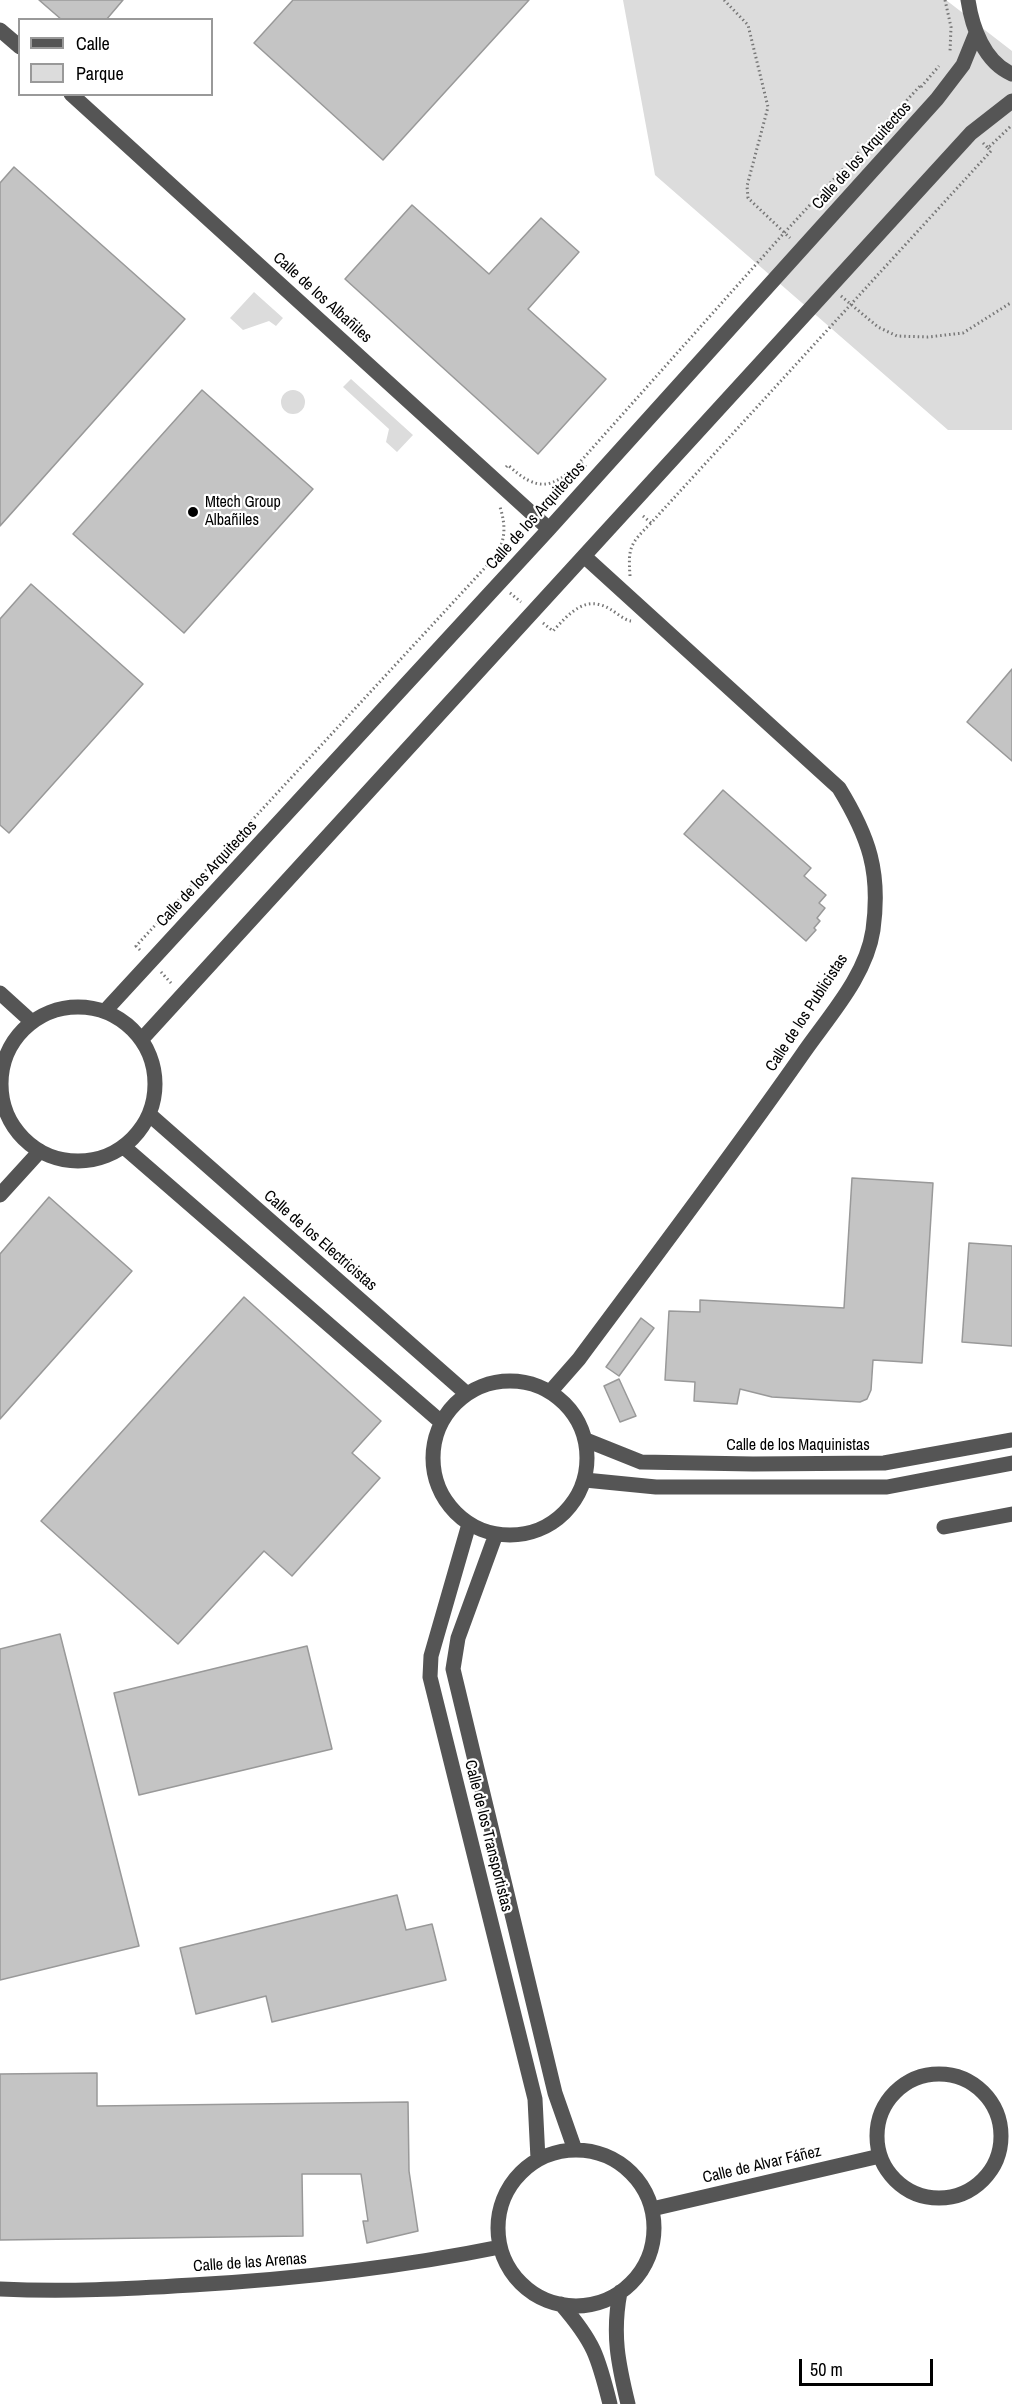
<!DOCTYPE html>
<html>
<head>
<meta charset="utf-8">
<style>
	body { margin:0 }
	#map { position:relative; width:1012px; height:2404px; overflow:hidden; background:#fff; font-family:"Archivo Narrow",sans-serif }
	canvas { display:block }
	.legend { position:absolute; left:18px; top:18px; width:195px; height:78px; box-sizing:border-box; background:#fff; border:2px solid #999; margin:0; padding:8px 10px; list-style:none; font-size:18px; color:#000 }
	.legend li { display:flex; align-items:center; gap:12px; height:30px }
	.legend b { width:30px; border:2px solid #999 }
	.scale { position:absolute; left:799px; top:2359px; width:134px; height:27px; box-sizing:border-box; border:3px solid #000; border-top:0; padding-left:8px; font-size:18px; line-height:21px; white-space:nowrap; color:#000; -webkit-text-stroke:4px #fff; paint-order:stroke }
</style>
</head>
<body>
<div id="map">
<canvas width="1012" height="2404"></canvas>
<ul class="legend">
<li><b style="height:8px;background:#555"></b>Calle</li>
<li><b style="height:16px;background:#dcdcdc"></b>Parque</li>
</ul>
<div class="scale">50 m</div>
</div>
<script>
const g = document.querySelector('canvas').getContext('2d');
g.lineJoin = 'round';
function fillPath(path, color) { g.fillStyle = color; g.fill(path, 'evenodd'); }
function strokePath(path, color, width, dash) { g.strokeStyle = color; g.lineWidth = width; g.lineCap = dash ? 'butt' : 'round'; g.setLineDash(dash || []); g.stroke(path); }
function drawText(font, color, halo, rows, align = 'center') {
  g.font = font + ' "Archivo Narrow",sans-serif'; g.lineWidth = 4.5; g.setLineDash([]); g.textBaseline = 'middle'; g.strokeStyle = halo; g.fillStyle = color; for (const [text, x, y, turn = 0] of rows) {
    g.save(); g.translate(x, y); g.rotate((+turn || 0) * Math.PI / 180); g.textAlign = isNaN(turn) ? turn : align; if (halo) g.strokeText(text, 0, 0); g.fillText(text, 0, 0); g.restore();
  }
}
const green = new Path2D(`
	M623 0H946L1012 51V430H948L655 175Z
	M254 292 283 318 276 326 269 321 243 330 230 318Z
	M351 379 413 435 397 452 386 442 389 429 343 387Z
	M281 402a12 12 0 1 1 24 0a12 12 0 1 1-24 0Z`);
const building = new Path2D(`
	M39 0H123L106 20H62Z
	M293 0H529L383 160 254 43Z
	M14 167 185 319 0 526V183Z
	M412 205 489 274 541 218 579 252 528 309 606 379 538 454 345 279Z
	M202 390 313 489 184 633 73 534Z
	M31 584 143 684 9 833 0 825V619Z
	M1012 669V761L967 722Z
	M723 790 811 868 804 876 826 895 819 903 825 908 817 918 820 921 814 928 816 930 806 941 684 834Z
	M852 1178 933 1183 922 1363 873 1360 871 1390 867 1399 860 1402 772 1397 740 1389 737 1404 694 1401 695 1382 665 1380 669 1311 700 1312V1300L844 1308Z
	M49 1197 132 1271 0 1419V1254Z
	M969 1243 1012 1246V1346L962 1342Z
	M244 1297 381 1421 352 1453 380 1478 292 1576 264 1551 178 1644 41 1521Z
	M641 1318 654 1328 619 1376 606 1367Z
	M619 1379 636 1416 620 1422 604 1386Z
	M60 1634 139 1946 0 1980V1649Z
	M307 1646 332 1749 139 1795 114 1693Z
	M397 1895 406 1930 432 1924 446 1980 272 2022 266 1996 196 2014 180 1948Z
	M97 2073V2106L408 2102 409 2171 418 2231 367 2243 363 2221H368L361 2174H302L303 2236 0 2240V2074Z`);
const path = new Path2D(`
	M724 0 748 25 768 107 747 186 748 198 790 238
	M945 0 951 27 950 52
	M921 87 939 66
	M983 143 988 148 1012 125
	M841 296 878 327 897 336 928 337 963 333 1012 302
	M506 467 508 465C537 492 552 490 580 462
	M586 467 580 462 784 233 920 86
	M643 516 651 523 991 151 988 148
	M630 576C628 547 630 544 651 523
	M510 593 521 602
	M543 623 553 631C569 614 585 594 610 609 617 613 624 620 631 621
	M140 950 136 946 494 558C506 541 506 526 500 507
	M161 972 171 983`);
const minor = new Path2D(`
	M968 0C972 27 984 62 1012 74
	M0 30 20 47
	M71 94 549 529
	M0 993 32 1022
	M1 1084a77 77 0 1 1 154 0a77 77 0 1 1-154 0Z
	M105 1011 549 529 937 99 963 65 976 33
	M142 1039 971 133 1012 101
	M150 1115 467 1394
	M124 1147 441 1422
	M0 1195 40 1151
	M433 1458a77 77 0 1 1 154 0a77 77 0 1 1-154 0Z
	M550 1392 579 1359C654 1258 730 1158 802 1055 828 1017 866 977 873 930 881 872 869 837 839 788L584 556
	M586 1440 641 1462 753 1464 884 1463 1012 1440
	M585 1480 656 1487H887L1012 1463
	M469 1524 431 1656 430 1677 535 2099 538 2159
	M944 1527 1012 1514
	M496 1534 458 1638 453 1669 555 2093 575 2150
	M877 2136a62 62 0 1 1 124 0a62 62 0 1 1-124 0Z
	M498 2228a78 78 0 1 1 156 0a78 78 0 1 1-156 0Z
	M652 2209 880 2156
	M0 2289C66 2292 126 2289 192 2285 296 2279 397 2268 500 2247
	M620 2292C612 2334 618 2363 628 2404
	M561 2304C594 2342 598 2356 610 2404`);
const markers = [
	[193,512,6,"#000"]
];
const streetNames = [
	["Calle de los Arquitectos",862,156,-48],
	["Calle de los Albañiles",322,298,42],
	["Calle de los Arquitectos",536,516,-48],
	["Calle de los Arquitectos",207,874,-47],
	["Calle de los Publicistas",807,1013,-57],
	["Calle de los Electricistas",320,1241,41],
	["Calle de los Maquinistas",798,1446],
	["Calle de los Transportistas",488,1836,76],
	["Calle de Alvar Fáñez",762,2165,-13],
	["Calle de las Arenas",250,2263,-4]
];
const poiNames = [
	["Mtech Group",205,503],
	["Albañiles",205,521]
];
fillPath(green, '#dcdcdc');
fillPath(building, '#c4c4c4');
strokePath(building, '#999', 1.5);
strokePath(path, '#777', 3, [1.5, 3]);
strokePath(minor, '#555', 15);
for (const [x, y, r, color] of markers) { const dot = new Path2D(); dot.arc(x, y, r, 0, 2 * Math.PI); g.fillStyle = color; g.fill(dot); strokePath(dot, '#fff', 2); }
drawText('16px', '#000', '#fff', streetNames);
drawText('16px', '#000', '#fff', poiNames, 'left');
</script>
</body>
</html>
